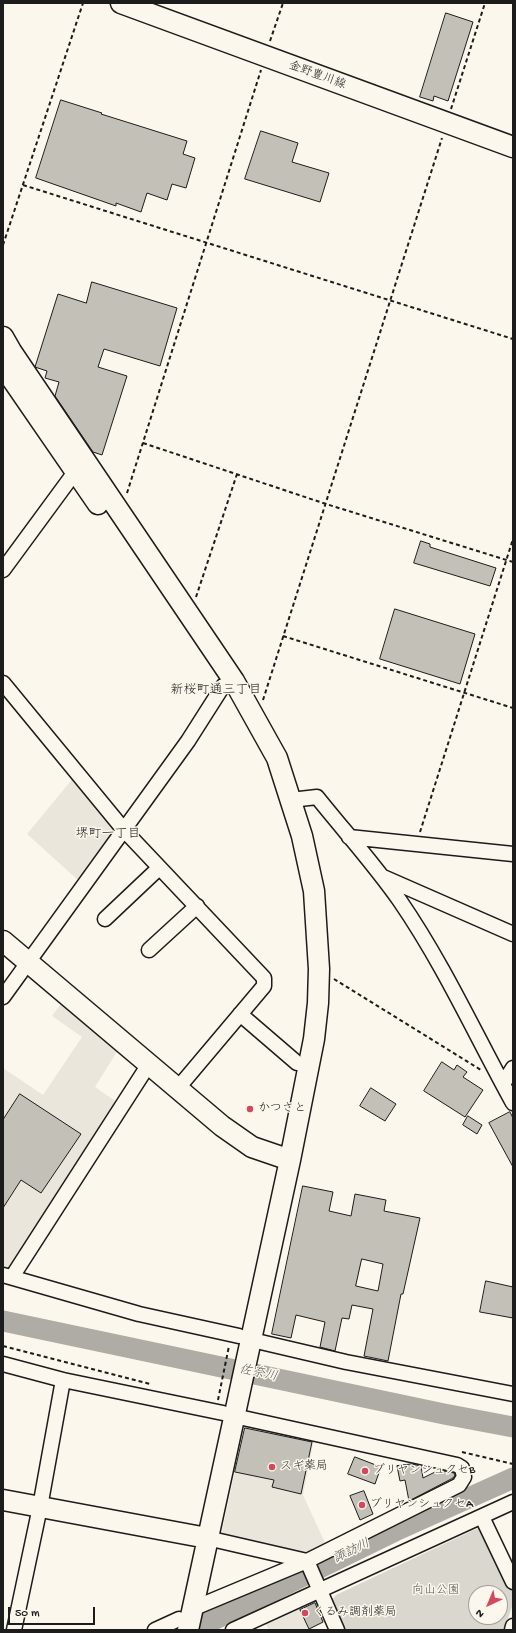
<!DOCTYPE html>
<html>
<head>
<meta charset="utf-8">
<style>
	body { margin:0 }
	#map { position:relative; width:516px; height:1633px; overflow:hidden; background:#fbf7ec; font-family:"Gochi Hand",sans-serif }
	canvas { display:block }
	.frame { position:absolute; inset:0; border:4px solid #1c1c1c; pointer-events:none }
	.north { position:absolute; left:468px; top:1585px; width:40px; height:40px; box-sizing:border-box; background:#fbf7ec; border:1px solid #a29f99; border-radius:50%; rotate:224deg; font-size:11px; font-weight:700; line-height:16px; text-align:center; color:#1c1c1c }
	.north::after { content:''; display:block; margin:auto; width:14px; height:18px; background:#d1495b; clip-path:polygon(50% 0,100% 100%,50% 72%,0 100%) }
	.scale { position:absolute; left:8px; top:1607px; width:87px; height:18px; box-sizing:border-box; border:2px solid #1c1c1c; border-top:0; padding-left:5px; font-size:12px; line-height:14px; white-space:nowrap; color:#1c1c1c; -webkit-text-stroke:3px #fbf7ec; paint-order:stroke }
</style>
</head>
<body>
<div id="map">
<canvas width="516" height="1633"></canvas>
<div class="frame"></div>
<div class="north">N</div>
<div class="scale">50 m</div>
</div>
<script>
const g = document.querySelector('canvas').getContext('2d');
g.lineJoin = 'round';
function fillPath(path, color) { g.fillStyle = color; g.fill(path, 'evenodd'); }
function strokePath(path, color, width, dash) { g.strokeStyle = color; g.lineWidth = width; g.lineCap = dash ? 'butt' : 'round'; g.setLineDash(dash || []); g.stroke(path); }
function drawText(font, color, halo, rows, align = 'center') {
  g.font = font + ' "Gochi Hand","Klee One",sans-serif'; g.lineWidth = 3; g.setLineDash([]); g.textBaseline = 'middle'; g.strokeStyle = halo; g.fillStyle = color; for (const [text, x, y, turn = 0] of rows) {
    g.save(); g.translate(x, y); g.rotate((+turn || 0) * Math.PI / 180); g.textAlign = isNaN(turn) ? turn : align; if (halo) g.strokeText(text, 0, 0); g.fillText(text, 0, 0); g.restore();
  }
}
const built = new Path2D(`
	M74 777 113 824 114 831 79 881 27 834Z
	M63 1001 118 1050 95 1087 118 1103 10 1270 3 1268V1068L43 1095 82 1037 52 1016Z
	M245 1424 314 1439 303 1495 326 1545 306 1555 221 1536Z
	M313 1602 319 1604 327 1622 308 1630H269L265 1623Z`);
const green = new Path2D(`
	M478 1528 483 1529 513 1594V1604L504 1630H345L332 1600 336 1595ZM476 1593H500V1617H476Z`);
const river = new Path2D(`
	M3 1321 444 1414 513 1427
	M193 1630 395 1531 513 1478`);
const building = new Path2D(`
	M446 13 473 22 448 101 434 96 433 101 420 97Z
	M61 100 102 113 101 114 187 141 183 154 195 158 186 188 172 184 167 200 147 193 141 212 116 203V206L36 178Z
	M261 131 298 143 292 162 329 173 320 202 245 179Z
	M92 282 177 308 160 366 104 349 98 367 127 376 102 455 93 452 55 396 59 382 45 378 47 371 35 367 58 294 86 303Z
	M421 541 430 544V547L496 568 490 586 414 563Z
	M395 609 475 634 460 684 380 659Z
	M442 1062 454 1070 457 1065 467 1072 463 1077 483 1090 465 1117 424 1091Z
	M371 1088 396 1104 385 1121 360 1106Z
	M20 1094 81 1134 41 1193 21 1180 3 1208V1120Z
	M510 1112 513 1118V1167L489 1123Z
	M468 1116 482 1125 477 1134 463 1125Z
	M303 1186 333 1192 329 1211 351 1216 355 1194 386 1200 384 1211 420 1218 403 1294H401L388 1361 364 1356 373 1309 352 1305 349 1319 342 1318 335 1351 320 1347 325 1322 296 1315 291 1338 272 1334ZM362 1259 383 1264 378 1291 356 1286Z
	M486 1281 513 1287V1318L480 1312Z
	M245 1428 312 1442 301 1494 272 1487 274 1480 235 1472Z
	M355 1457 381 1467 375 1484 348 1474Z
	M412 1464 421 1466 423 1478 439 1470 454 1473 455 1475 453 1478 409 1501 405 1480 400 1481 397 1466Z
	M364 1491 373 1514 360 1520 350 1496Z
	M315 1603 323 1622 309 1629 300 1610Z`);
const path = new Path2D(`
	M270 41 283 3
	M451 109 485 3
	M23 185 513 339
	M3 245 83 3
	M143 443 326 504 513 562
	M127 493 261 70
	M196 597 237 474
	M283 636 513 708
	M263 700 442 138
	M420 832 513 539
	M334 979 481 1070
	M3 1346 150 1384
	M218 1400 229 1346
	M462 1452 513 1464`);
const street = new Path2D(`
	M3 570 75 472
	M3 683 124 830 264 978V986L178 1088
	M291 800 317 797C345 832 375 865 400 901 444 965 476 1036 513 1103
	M349 837 513 854
	M383 877 513 934
	M105 919 159 868
	M149 950 197 906
	M3 997 188 741 223 686
	M240 1014 297 1063
	M503 1084 513 1068
	M3 1275 139 1314 239 1336
	M12 1277 149 1064
	M252 1340 346 1362 513 1394
	M3 1364 63 1380 223 1413
	M482 1517 513 1582
	M207 1538 307 1561 337 1630
	M192 1609 307 1561 459 1485 464 1477 462 1468 457 1465 234 1416
	M14 1630 40 1507 63 1380
	M155 1630 179 1619
	M233 1630 513 1502
	M512 1630 513 1626`);
const secondary = new Path2D(`
	M121 3 513 147
	M3 337 11 351 234 681 277 758 302 836 314 891 319 969 318 1003 314 1039 290 1160 188 1630
	M3 366 98 504
	M3 941 222 1126 252 1147 290 1160
	M3 1500 207 1538`);
const markers = [
	[250,1109,4,"#d1495b"],
	[272,1467,4,"#d1495b"],
	[365,1471,4,"#d1495b"],
	[362,1505,4,"#d1495b"],
	[305,1613,4,"#d1495b"]
];
const streetNames = [
	["金野豊川線",317,76,20]
];
const poiNames = [
	["かつさと",258,1109],
	["スギ薬局",280,1467],
	["ブリヤンシュクセB",373,1471],
	["ブリヤンシュクセA",370,1505],
	["くるみ調剤薬局",313,1613]
];
const parkNames = [
	["向山公園",436,1591]
];
const neighbourhoodNames = [
	["新桜町通三丁目",216,691],
	["堺町一丁目",108,835]
];
const waterNames = [
	["佐奈川",258,1374,12],
	["諏訪川",352,1552,-26]
];
fillPath(built, '#eae6dc');
fillPath(green, '#dad7ce');
strokePath(river, '#afaca5', 21);
fillPath(building, '#c3c0b8');
strokePath(building, '#1c1c1c', 1);
strokePath(street, '#1c1c1c', 17);
strokePath(secondary, '#1c1c1c', 23);
strokePath(path, '#1c1c1c', 2, [4, 3]);
strokePath(street, '#fbf7ec', 14);
strokePath(secondary, '#fbf7ec', 20);
for (const [x, y, r, color] of markers) { const dot = new Path2D(); dot.arc(x, y, r, 0, 2 * Math.PI); g.fillStyle = color; g.fill(dot); strokePath(dot, '#fbf7ec', 1.5); }
drawText('12px', '#1c1c1c', '#fbf7ec', streetNames);
drawText('12px', '#1c1c1c', '#fbf7ec', poiNames, 'left');
drawText('12px', '#555451', '#fbf7ec', parkNames);
drawText('13px', '#1c1c1c', '#fbf7ec', neighbourhoodNames);
drawText('italic 13px', '#575653', '#fbf7ec', waterNames);
</script>
</body>
</html>
